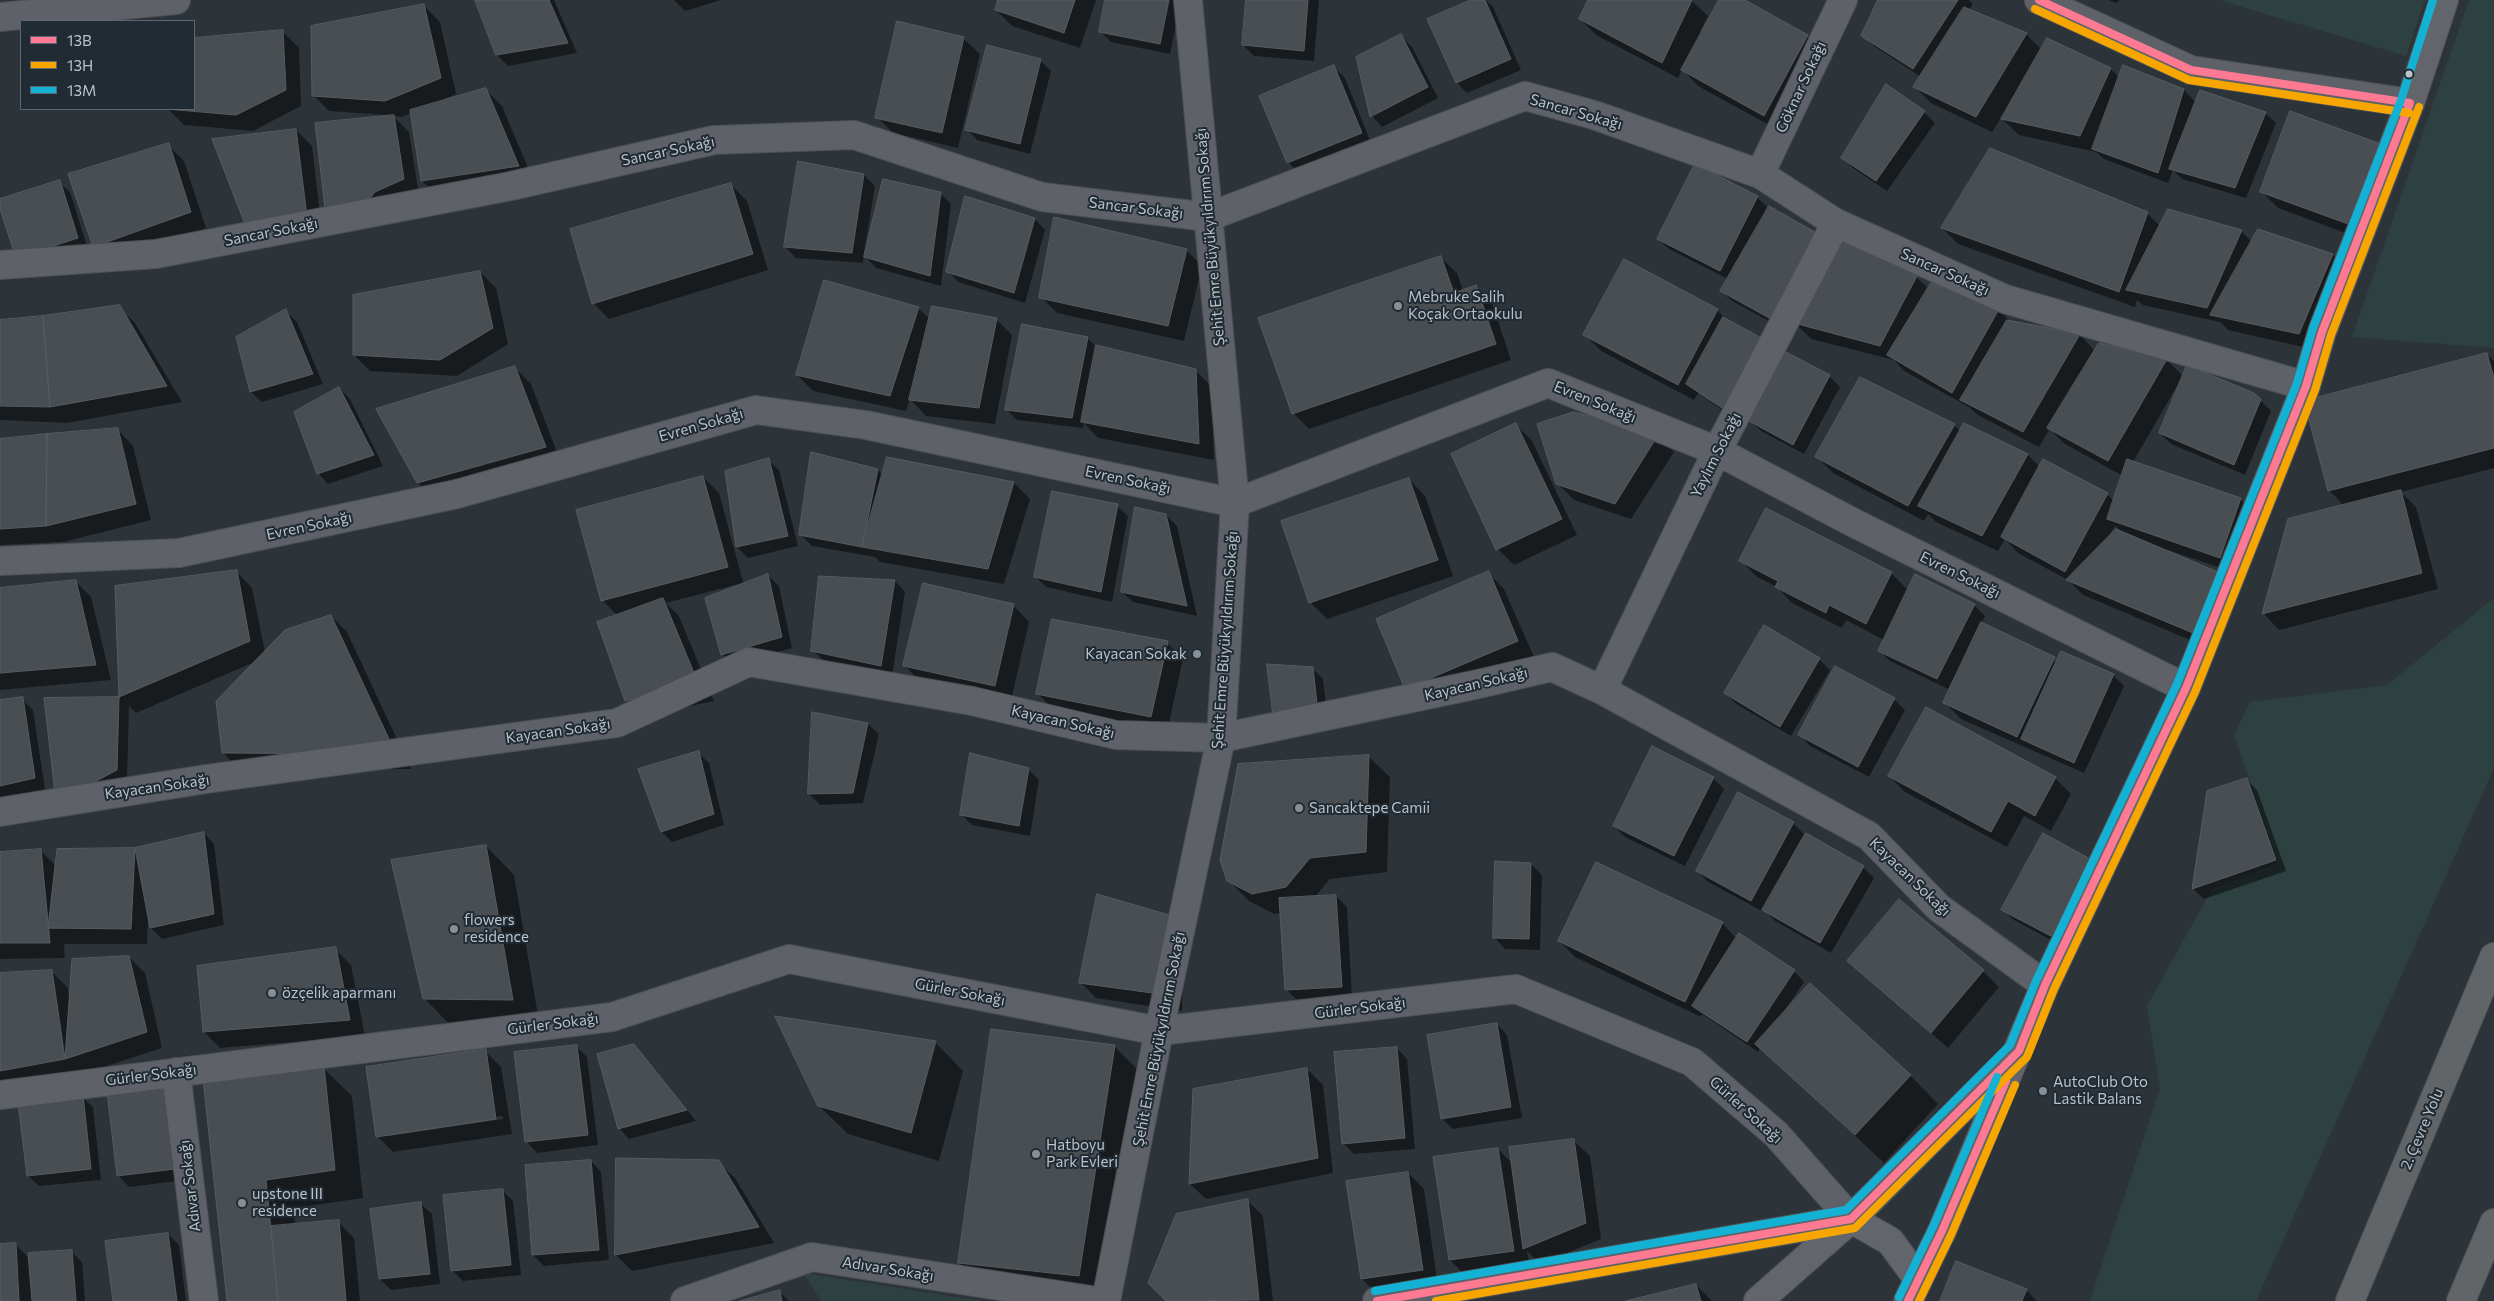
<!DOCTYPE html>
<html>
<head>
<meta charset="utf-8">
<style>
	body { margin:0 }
	#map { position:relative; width:2494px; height:1301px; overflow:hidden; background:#2d3439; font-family:Commissioner,sans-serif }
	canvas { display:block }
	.legend { position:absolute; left:20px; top:20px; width:175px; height:90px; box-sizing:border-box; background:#212b34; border:1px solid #5e6770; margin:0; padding:6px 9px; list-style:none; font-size:15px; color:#b9c1c9 }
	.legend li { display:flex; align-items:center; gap:10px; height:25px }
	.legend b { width:25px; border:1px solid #5e6770 }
</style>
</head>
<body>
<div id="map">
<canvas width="2494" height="1301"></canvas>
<ul class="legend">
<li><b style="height:6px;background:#fe7a93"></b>13B</li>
<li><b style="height:6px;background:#f7a600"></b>13H</li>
<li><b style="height:6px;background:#13b2d5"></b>13M</li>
</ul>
</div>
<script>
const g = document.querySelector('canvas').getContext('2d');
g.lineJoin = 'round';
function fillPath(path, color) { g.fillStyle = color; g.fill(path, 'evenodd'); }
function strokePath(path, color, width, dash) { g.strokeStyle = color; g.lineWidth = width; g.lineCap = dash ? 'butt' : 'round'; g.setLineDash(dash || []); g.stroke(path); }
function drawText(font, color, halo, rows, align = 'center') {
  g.font = font + ' Commissioner,sans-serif'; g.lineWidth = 4; g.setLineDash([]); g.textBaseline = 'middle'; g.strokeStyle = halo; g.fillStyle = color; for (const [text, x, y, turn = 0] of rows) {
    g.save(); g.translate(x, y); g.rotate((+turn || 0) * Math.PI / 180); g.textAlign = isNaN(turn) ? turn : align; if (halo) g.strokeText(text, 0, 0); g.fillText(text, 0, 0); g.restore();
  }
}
const green = new Path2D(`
	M2219 0H2425L2406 56Z
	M2469 0H2494V348L2352 337Z
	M2494 598V768L2256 1301H2090L2160 1089 2147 1006 2212 889 2278 863 2234 735 2250 702 2387 685Z
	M804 1273 981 1301H821Z`);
const shadow = new Path2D(`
	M477 0H554L577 53 508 66 497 55Z
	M674 0H721L685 11Z
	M1000 0H1096L1080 48 1012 26 996 10Z
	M1107 0H1181L1170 54 1111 42 1100 31Z
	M1247 0H1319L1314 61 1254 56 1243 45Z
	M1474 0H1486L1493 7 1521 70 1467 93 1457 83Z
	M1589 0H1691L1708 16 1700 32 1702 33 1720 0H1742L1807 36 1823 52 1780 131 1698 86 1682 69 1678 78 1596 35 1580 19Z
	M1879 0H1969L1973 4 1969 10 2026 34 2042 50 2047 40 2111 69 2119 78 2184 90 2196 103 2265 113 2276 123 2246 198 2182 179 2173 170 2168 183 2104 159 2096 152 2019 135 2001 118 1992 132 1931 103 1915 87 1921 77 1874 46 1863 35Z
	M2108 0H2119L2117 3Z
	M423 5 440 22 456 94 443 100 444 101 486 90 502 106 534 182 439 197 422 181 412 112 402 117 393 116 409 132 419 195 342 224 386 115 329 111 313 95Z
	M283 32 299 48 301 106 253 131 184 125 168 109H194V39Z
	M1401 36 1412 47 1438 98 1382 127 1372 116 1358 57Z
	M963 38 980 54 958 148 893 133 877 117Z
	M1040 60 1051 71 1030 154 977 140 967 129Z
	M1334 67 1345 78 1371 143 1299 173 1288 162Z
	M1924 112 1935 123 1887 191 1853 168 1842 157Z
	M2290 112 2367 241 2278 208 2262 192Z
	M296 130 312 146 322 232 262 239Z
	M168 145 184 161 206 228 111 262 95 246Z
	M864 175 875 186 864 253 940 193 951 204 941 286 876 268 864 255 863 263 796 258 785 247Z
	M59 182 70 192 88 249 28 268 0 201Z
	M731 185 747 201 768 270 609 319 593 303Z
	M1757 197 1769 209 1821 237 1916 277 1929 289 1999 310 2011 322 2080 335 2095 351 2099 345 2167 360 2184 377 2260 400 2271 411 2245 475 2171 444 2160 433 2181 379 2133 462 2240 499 2256 515 2236 573 2168 550 2167 552 2209 648 2083 595 2068 580 2018 553 2005 539 1998 551 1936 522 1928 514 1924 521 1833 473 1817 457 1954 425 1961 432 2028 455 2040 467 2107 494 2114 501 2123 476 2065 444 2050 429 2039 447 1978 415 1969 407 1904 371 1894 360 1811 339 1795 323 1785 330 1732 301 1721 291 1728 279 1669 249 1658 239ZM2115 526 2122 532 2109 536Z
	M2147 213 2160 226 2241 231 2252 242 2333 255 2349 271 2316 350 2228 330 2220 322 2143 305 2137 300 2135 307 1958 244 1942 228Z
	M1035 219 1045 230 1025 303 958 282 948 271Z
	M1186 250 1202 266 1184 341 1057 313 1041 297Z
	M1440 257 1457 273 1463 291 1476 287 1492 303 1511 360 1309 429 1293 413Z
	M1624 260 1717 310 1728 321 1740 422 1698 394 1694 400 1601 351 1585 335ZM1698 391 1734 414 1733 416 1698 394Z
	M480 272 496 288 508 344 457 376 370 371 354 355Z
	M119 307 135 323 182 402 67 423 0 420V321Z
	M918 308 930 319H996L1012 335 995 424 926 416 910 399 906 411 813 391 797 375Z
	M286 311 297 322 323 384 262 402 251 392 237 338Z
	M1088 338 1096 347 1195 370 1212 387 1214 460 1098 438 1084 423 1083 428 1017 420 1006 409Z
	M1787 353 1829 376 1840 387 1804 454 1761 431 1751 421Z
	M2487 354 2494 361V468L2401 492 2416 507 2438 589 2279 630 2264 614 2289 520 2344 506 2330 491 2306 402Z
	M515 368 531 384 561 463 434 499 418 483Z
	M339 388 350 399 383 466 328 484 318 473Z
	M1516 425 1532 441 1577 535 1514 565 1498 549Z
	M117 429 133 446 151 520 63 542 0 545V440Z
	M1658 436 1674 452 1631 519 1574 500 1557 483Z
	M888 458 1014 483 1030 499 1004 584 880 562 875 557 812 546 801 535 878 470 883 475Z
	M768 460 779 470 798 546 748 558 737 547 726 472Z
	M703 477 719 493 744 585 768 575 779 586 792 648 733 665 722 654 743 583 666 603 679 616 714 701 642 716 626 700 618 616 602 600Z
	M1409 479 1425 496 1453 576 1327 619 1311 603 1282 522Z
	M1117 506 1128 516 1112 602 1046 587 1035 576Z
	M1767 510 1891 573 1909 591 1974 605 1985 616 1981 624 2057 662 2062 652 2113 675 2124 686 2084 773 1961 719 1945 703 1957 676 1955 675 1948 689 1890 661 1879 650 1884 640 1846 620 1842 628 1792 603 1777 587 1757 577 1741 561Z
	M1166 515 1177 526 1197 616 1133 602 1122 592Z
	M236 571 252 588 265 652 331 616 347 632 411 769H239L223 753 257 661 136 713 129 706 127 781 68 812 45 699H120L116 587Z
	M1488 573 1504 589 1534 657 1406 688Z
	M75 581 91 597 111 680 0 690V589Z
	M895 581 905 592 892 676 824 661 813 650Z
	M1013 605 1029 622 1011 701 921 682 905 666Z
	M1764 627 1819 659 1830 670 1791 736 1736 704 1726 693Z
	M1167 643 1183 659 1167 732 1054 710 1038 694Z
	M1312 668 1323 679 1327 714 1285 723 1275 713Z
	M22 699 33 710 45 789 0 798V701Z
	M1894 699 1905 710 1869 777 1810 746 1800 735Z
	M868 724 879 734 863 803 820 805 809 794Z
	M698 753 709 763 724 825 672 842 662 832Z
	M1369 757 1390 777 1387 872 1330 879 1315 897 1336 896 1347 907 1352 997 1297 1000 1286 989 1281 913 1274 914 1249 901 1228 880Z
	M1028 769 1039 780 1030 836 972 825 961 814Z
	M1889 776 2055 778 2071 794 2051 831 2024 816 2007 847 1905 792Z
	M1713 778 1724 789 1685 866 1625 837 1614 826Z
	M2246 779 2257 790 2286 871 2204 899 2193 889Z
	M1793 823 1804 834 1788 862 1863 867 1874 878 1831 953 1775 921 1763 909 1762 911 1708 882 1697 871Z
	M204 833 214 844 224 925 162 939 151 928 148 917 147 944H64L65 958 0 959V853L40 850 56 866 134 849 136 851Z
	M486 846 514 875 540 1027H452L424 998Z
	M2091 861 2062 946 2014 920 2003 910Z
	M1531 864 1542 875 1540 950 1505 949 1495 938Z
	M1168 916 1184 932 1182 1011 1096 998 1080 982Z
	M1722 923 1737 939 1794 971 1804 982 1786 1009 1910 1075 1938 1104 1884 1163 1761 1047 1758 1052 1702 1014 1701 1017 1575 957 1559 941Z
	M335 949 351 965 365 1036 220 1048 204 1032Z
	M129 957 145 973 162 1048 82 1074 0 1090V975L51 971 67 987 70 998Z
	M1848 960 1983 971 1999 987 1948 1048Z
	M1497 1024 1507 1035 1522 1118 1453 1129 1442 1119Z
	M935 1042 963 1071 939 1161 848 1134 819 1106Z
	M576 1046 587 1057 598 1145 537 1153 527 1142 516 1053Z
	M634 1046 645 1057 696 1121 629 1139 619 1128Z
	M1114 1046 1143 1075 1108 1301 987 1291 959 1263Z
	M1397 1048 1407 1059 1415 1149 1354 1154 1343 1143Z
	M485 1051 501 1067 512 1134 393 1152 377 1136ZM502 1116 503 1119 389 1136V1133Z
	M323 1068 352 1096 363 1198 294 1208 295 1225 338 1222 354 1238 360 1301H228L204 1080Z
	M1307 1069 1323 1085 1333 1173 1206 1199 1190 1184Z
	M164 1086 185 1180 129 1187 119 1176Z
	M82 1097 93 1107 101 1180 39 1186 28 1176Z
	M1573 1140 1590 1156 1601 1239 1540 1264 1527 1251 1530 1266 1466 1276 1450 1260 1498 1149 1512 1163Z
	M618 1160 718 1162 735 1178 774 1243 632 1271 616 1255Z
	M591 1161 601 1172 609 1260 544 1266 533 1255Z
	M1408 1173 1424 1189 1438 1286 1378 1295 1362 1279Z
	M502 1190 513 1201 521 1275 463 1281 452 1270Z
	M1247 1200 1263 1216 1273 1301H1168L1150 1283Z
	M421 1204 432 1214 440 1284 391 1290 380 1279Z
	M168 1234 179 1245 186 1301H115Z
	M15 1244 30 1259 71 1251 82 1262 85 1301H0V1245Z
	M1696 1285 1712 1301H1631Z
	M2026 1290 2037 1301H1941Z
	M779 1291 789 1301H744Z`);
const building = new Path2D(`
	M475 0H549L568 43 496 55Z
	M998 0H1075L1064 33 995 10Z
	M1105 0H1169L1160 44 1099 32Z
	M1246 0H1308L1304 51 1242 45Z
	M1471 0H1485L1511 59 1456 83 1427 19Z
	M1588 0H1692L1662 63 1579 19Z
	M1719 0H1745L1808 35 1764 116 1681 70Z
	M1878 0H1958L1913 69 1861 36Z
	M424 4 441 78 385 101 312 96 311 26Z
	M1964 7 2027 33 1976 117 1913 87Z
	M897 21 964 37 942 133 875 118Z
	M283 30 286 90 236 115 166 109H194V38Z
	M1401 34 1428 87 1370 117 1356 57Z
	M2047 38 2111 68 2080 136 2001 119Z
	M987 45 1041 59 1020 144 965 130Z
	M1334 65 1362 133 1287 163 1259 96Z
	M2123 65 2184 89 2158 173 2092 149Z
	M1886 84 1925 111 1876 181 1841 158Z
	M486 88 519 166 421 181 410 110Z
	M2200 90 2266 112 2235 188 2169 169Z
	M2290 111 2381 144 2351 225 2260 192Z
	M394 115 404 179 375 192 368 201 325 208 315 123Z
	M296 129 307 216 245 224 212 139Z
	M169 143 191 212 93 247 68 174Z
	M1990 148 2148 212 2119 292 1941 228Z
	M798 161 864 174 852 253 784 247Z
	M1695 164 1758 196 1720 271 1657 239Z
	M883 179 941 192 930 276 864 257Z
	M60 180 78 238 16 258 0 209V199Z
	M731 183 753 254 592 304 570 229Z
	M965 196 1035 218 1014 293 946 272Z
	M1769 206 1822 236 1773 320 1720 291Z
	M2168 209 2242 230 2207 308 2126 290Z
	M1054 217 1187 249 1168 326 1039 298Z
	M2258 229 2333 254 2299 334 2210 315Z
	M1838 234 1917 276 1880 346 1794 323Z
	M1441 256 1454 293 1476 285 1496 344 1292 414 1258 318Z
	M1624 259 1718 309 1678 385 1583 335Z
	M480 271 493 328 440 360 353 355V295Z
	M824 280 919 307 890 396 796 375Z
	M1931 283 1999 309 1952 393 1887 355Z
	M120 305 167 386 50 407 43 316Z
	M932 306 997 318 979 408 909 400Z
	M286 309 313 374 250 392 236 337Z
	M43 316 50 407 0 406V320Z
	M1723 317 1767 341 1729 412 1686 384Z
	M2007 320 2080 334 2023 432 1960 400Z
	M1022 324 1088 337 1072 418 1005 410Z
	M2099 343 2167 359 2108 461 2047 428Z
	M1096 345 1196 369 1199 444 1081 422Z
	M1786 352 1830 375 1793 445 1749 421Z
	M2487 353 2494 378V448L2328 491 2304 401Z
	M2187 365 2254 393 2261 399 2234 465 2159 433Z
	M515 366 546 447 417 483 376 409Z
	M1860 377 1955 424 1908 506 1815 457Z
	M339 387 374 455 317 474 294 412Z
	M1574 412 1658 435 1615 504 1556 484 1537 424Z
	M1516 423 1562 519 1496 550 1451 454Z
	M1964 423 2028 454 1982 536 1918 506Z
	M118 428 136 504 46 526 47 434Z
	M47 434 46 526 0 529V439Z
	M811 452 878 469 862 547 799 535Z
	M887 457 1014 482 988 569 862 547Z
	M769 458 788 536 736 547 725 471Z
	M2043 459 2108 493 2065 572 2001 537Z
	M2127 459 2241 498 2220 558 2107 519Z
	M703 476 728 567 601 601 576 510Z
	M1409 478 1438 560 1309 603 1281 521Z
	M2401 490 2422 573 2262 614 2288 519Z
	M1052 491 1118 504 1101 592 1034 577Z
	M1135 507 1166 514 1187 606 1121 592Z
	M1766 508 1892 572 1866 624 1829 605 1826 613 1775 587 1778 581 1739 561Z
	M2116 529 2218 572 2193 633 2066 580Z
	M237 570 250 641 119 697 115 586Z
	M1489 571 1518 641 1405 689 1376 619Z
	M768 574 782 637 721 655 705 598Z
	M1915 574 1975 604 1937 679 1878 651Z
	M819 576 895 580 881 666 811 651Z
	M76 580 96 665 0 673V588Z
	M923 583 1014 604 995 686 903 666Z
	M663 598 699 685 625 701 597 622Z
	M331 615 396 754 222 753 216 701 285 630Z
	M1052 619 1168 641 1151 717 1036 694Z
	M1981 622 2055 657 2017 737 1943 703Z
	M1764 625 1820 658 1780 727 1724 693Z
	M2061 651 2114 674 2074 763 2021 739Z
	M1267 664 1313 667 1317 704 1273 713Z
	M1835 666 1895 698 1858 767 1798 735Z
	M23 697 35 778 0 786V700Z
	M119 697 117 770 56 802 44 698Z
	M1926 707 2056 777 2035 816 2008 801 1991 832 1888 776Z
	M812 712 868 723 853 793 808 794Z
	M1652 746 1714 777 1674 856 1613 826Z
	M699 751 714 814 661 832 638 769Z
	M970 753 1029 768 1019 826 960 815Z
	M1369 755 1366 852 1310 858 1286 887 1252 894 1227 881 1220 860 1238 764Z
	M2247 778 2276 860 2192 889 2207 791Z
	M1738 792 1794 822 1751 901 1696 871Z
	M204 832 214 914 150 928 135 848Z
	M1806 833 1864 866 1820 943 1762 910Z
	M2043 833 2092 860 2051 936 2001 910Z
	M486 845 513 1000 423 999 391 860Z
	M135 848 131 929 48 928 57 849Z
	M41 849 50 943H0V852Z
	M1495 861 1531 863 1529 939 1493 938Z
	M1596 862 1723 922 1685 1002 1558 941Z
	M1097 894 1169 915 1167 995 1079 983Z
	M1336 895 1342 987 1285 990 1279 898Z
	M1899 899 1984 970 1931 1033 1847 961Z
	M1739 933 1795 970 1747 1042 1692 1006Z
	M336 947 350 1020 203 1032 197 966Z
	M129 956 147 1032 65 1059 72 959Z
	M52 970 65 1059 0 1071V973Z
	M1810 983 1911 1075 1855 1135 1755 1044Z
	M775 1016 936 1041 911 1133 818 1106Z
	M1497 1023 1511 1107 1441 1119 1427 1035Z
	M991 1029 1115 1045 1079 1276 958 1263Z
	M634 1044 687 1110 618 1129 597 1054Z
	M577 1045 588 1135 525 1142 514 1052Z
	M1397 1047 1405 1138 1342 1144 1334 1052Z
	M486 1049 496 1119 376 1137 366 1067Z
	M324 1066 335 1170 266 1180 278 1301H227L203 1079Z
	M1307 1068 1318 1158 1189 1184 1193 1089Z
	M164 1085 175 1169 117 1176 107 1092Z
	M83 1095 91 1169 27 1176 18 1102Z
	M1574 1139 1586 1223 1523 1249 1509 1147Z
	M1498 1148 1514 1251 1449 1260 1433 1157Z
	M616 1158 719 1160 759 1227 615 1255Z
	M591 1160 599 1250 532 1255 525 1165Z
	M1408 1172 1423 1270 1361 1279 1346 1181Z
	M503 1189 511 1265 451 1271 443 1195Z
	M1248 1199 1259 1300 1166 1301 1148 1283 1176 1214Z
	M421 1202 430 1274 379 1279 370 1209Z
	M339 1220 346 1301H278L271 1226Z
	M168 1233 177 1301H113L105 1241Z
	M16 1243 19 1301H0V1244Z
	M72 1250 76 1301H32L28 1253Z
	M1956 1261 2027 1289 2022 1301H1940Z
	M1696 1284 1701 1301H1626Z
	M780 1290 782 1301H740Z`);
const minor = new Path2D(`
	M2039 0 2191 70 2410 103
	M0 17 176 0
	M1760 174 1843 0
	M0 265 156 254 511 186 714 140 854 135 1042 197 1208 217 1525 96 1594 115 1760 174 1836 223 2005 299 2306 386
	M0 561 179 553 457 494 756 410 866 425 1235 503 1548 383 1717 451 1856 524 2186 688
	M1602 690 1717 451 1836 223
	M0 812 206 779 617 723 749 662 972 701 1116 735 1221 738 1474 685 1552 667 1602 690 1869 836 1939 908 2045 985
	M176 1072 204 1301
	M0 1095 612 1017 789 959 1159 1031 1516 989 1692 1062 1776 1134 1851 1219
	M685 1301 812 1257 1097 1301
	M1377 1301 1851 1219`);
const tertiary = new Path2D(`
	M1106 1301 1159 1031 1221 738 1235 503 1188 0`);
const secondary = new Path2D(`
	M1851 1219 1890 1241 1918 1279
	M1758 1301 1851 1219 2009 1061
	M1908 1301 1942 1231 2045 985 2186 688 2306 386 2322 332 2410 103 2444 0`);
const motorway = new Path2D(`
	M2350 1301 2494 957
	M2461 1301 2494 1223`);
const bus1 = new Path2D(`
	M2039 0 2191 70 2410 103
	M1377 1301 1851 1219 2019 1051 2045 985 2186 688 2306 386 2322 332 2410 103
	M1908 1301 1942 1231 2006 1081`);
const bus2 = new Path2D(`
	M2035 9 2189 80 2409 113
	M1436 1301 1855 1228 2027 1057 2054 989 2195 692 2315 390 2331 335 2419 107
	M1919 1301 1951 1235 2015 1085`);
const bus3 = new Path2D(`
	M1375 1291 1846 1210 2010 1045 2036 981 2177 684 2297 383 2313 328 2401 100 2433 0
	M1899 1297 1933 1227 1997 1077`);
const markers = [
	[2409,74,4.5,"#b9c1c9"],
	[1398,306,5,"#889097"],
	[1197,654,5,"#889097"],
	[1299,808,5,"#889097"],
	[454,929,5,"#889097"],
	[272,993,5,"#889097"],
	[2043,1091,5,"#889097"],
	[1036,1154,5,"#889097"],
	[242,1203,5,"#889097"]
];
const streetNames = [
	["Göknar Sokağı",1801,87,-65],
	["Sancar Sokağı",1576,112,16],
	["Sancar Sokağı",668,151,-12],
	["Sancar Sokağı",1136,208,7],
	["Sancar Sokağı",271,232,-11],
	["Şehit Emre Büyükyıldırım Sokağı",1210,237,-95],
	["Sancar Sokağı",1945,272,24],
	["Evren Sokağı",1595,402,22],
	["Evren Sokağı",701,425,-16],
	["Yaylım Sokağı",1716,455,-63],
	["Evren Sokağı",1128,480,12],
	["Evren Sokağı",309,526,-12],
	["Evren Sokağı",1960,575,26],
	["Şehit Emre Büyükyıldırım Sokağı",1225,640,-86],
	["Kayacan Sokağı",1476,684,-13],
	["Kayacan Sokağı",1063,722,13],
	["Kayacan Sokağı",558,731,-8],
	["Kayacan Sokağı",157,787,-8],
	["Kayacan Sokağı",1910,877,44],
	["Gürler Sokağı",960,992,11],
	["Gürler Sokağı",1360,1008,-7],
	["Gürler Sokağı",553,1024,-7],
	["Şehit Emre Büyükyıldırım Sokağı",1159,1039,-79],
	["Gürler Sokağı",151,1075,-7],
	["Gürler Sokağı",1746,1110,42],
	["2. Çevre Yolu",2422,1129,-67],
	["Adıvar Sokağı",190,1186,-97],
	["Adıvar Sokağı",888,1269,9]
];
const poiNames = [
	["Mebruke Salih",1408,297],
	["Koçak Ortaokulu",1408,314],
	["Kayacan Sokak",1187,654,"right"],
	["Sancaktepe Camii",1309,808],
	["flowers",464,920],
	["residence",464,937],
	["özçelik aparmanı",282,993],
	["AutoClub Oto",2053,1082],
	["Lastik Balans",2053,1099],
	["Hatboyu",1046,1145],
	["Park Evleri",1046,1162],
	["upstone III",252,1194],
	["residence",252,1211]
];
fillPath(green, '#2d4140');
fillPath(shadow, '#0007');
fillPath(building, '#484e52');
strokePath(building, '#565c61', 1);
strokePath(minor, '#4b5054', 30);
strokePath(tertiary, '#4b5054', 30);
strokePath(secondary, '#4b5054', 30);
strokePath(motorway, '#4a5055', 30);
strokePath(minor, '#5e6268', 28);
strokePath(tertiary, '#5e6268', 28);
strokePath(secondary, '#62666c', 28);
strokePath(motorway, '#626567', 28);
strokePath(bus1, '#fe7a93', 8);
strokePath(bus2, '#f7a600', 8);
strokePath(bus3, '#13b2d5', 8);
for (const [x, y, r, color] of markers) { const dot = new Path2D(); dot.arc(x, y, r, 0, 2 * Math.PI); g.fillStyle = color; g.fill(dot); strokePath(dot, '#212b34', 2); }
drawText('15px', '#b9c1c9', '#212b34', streetNames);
drawText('15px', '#b9c1c9', '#212b34', poiNames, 'left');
</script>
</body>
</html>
